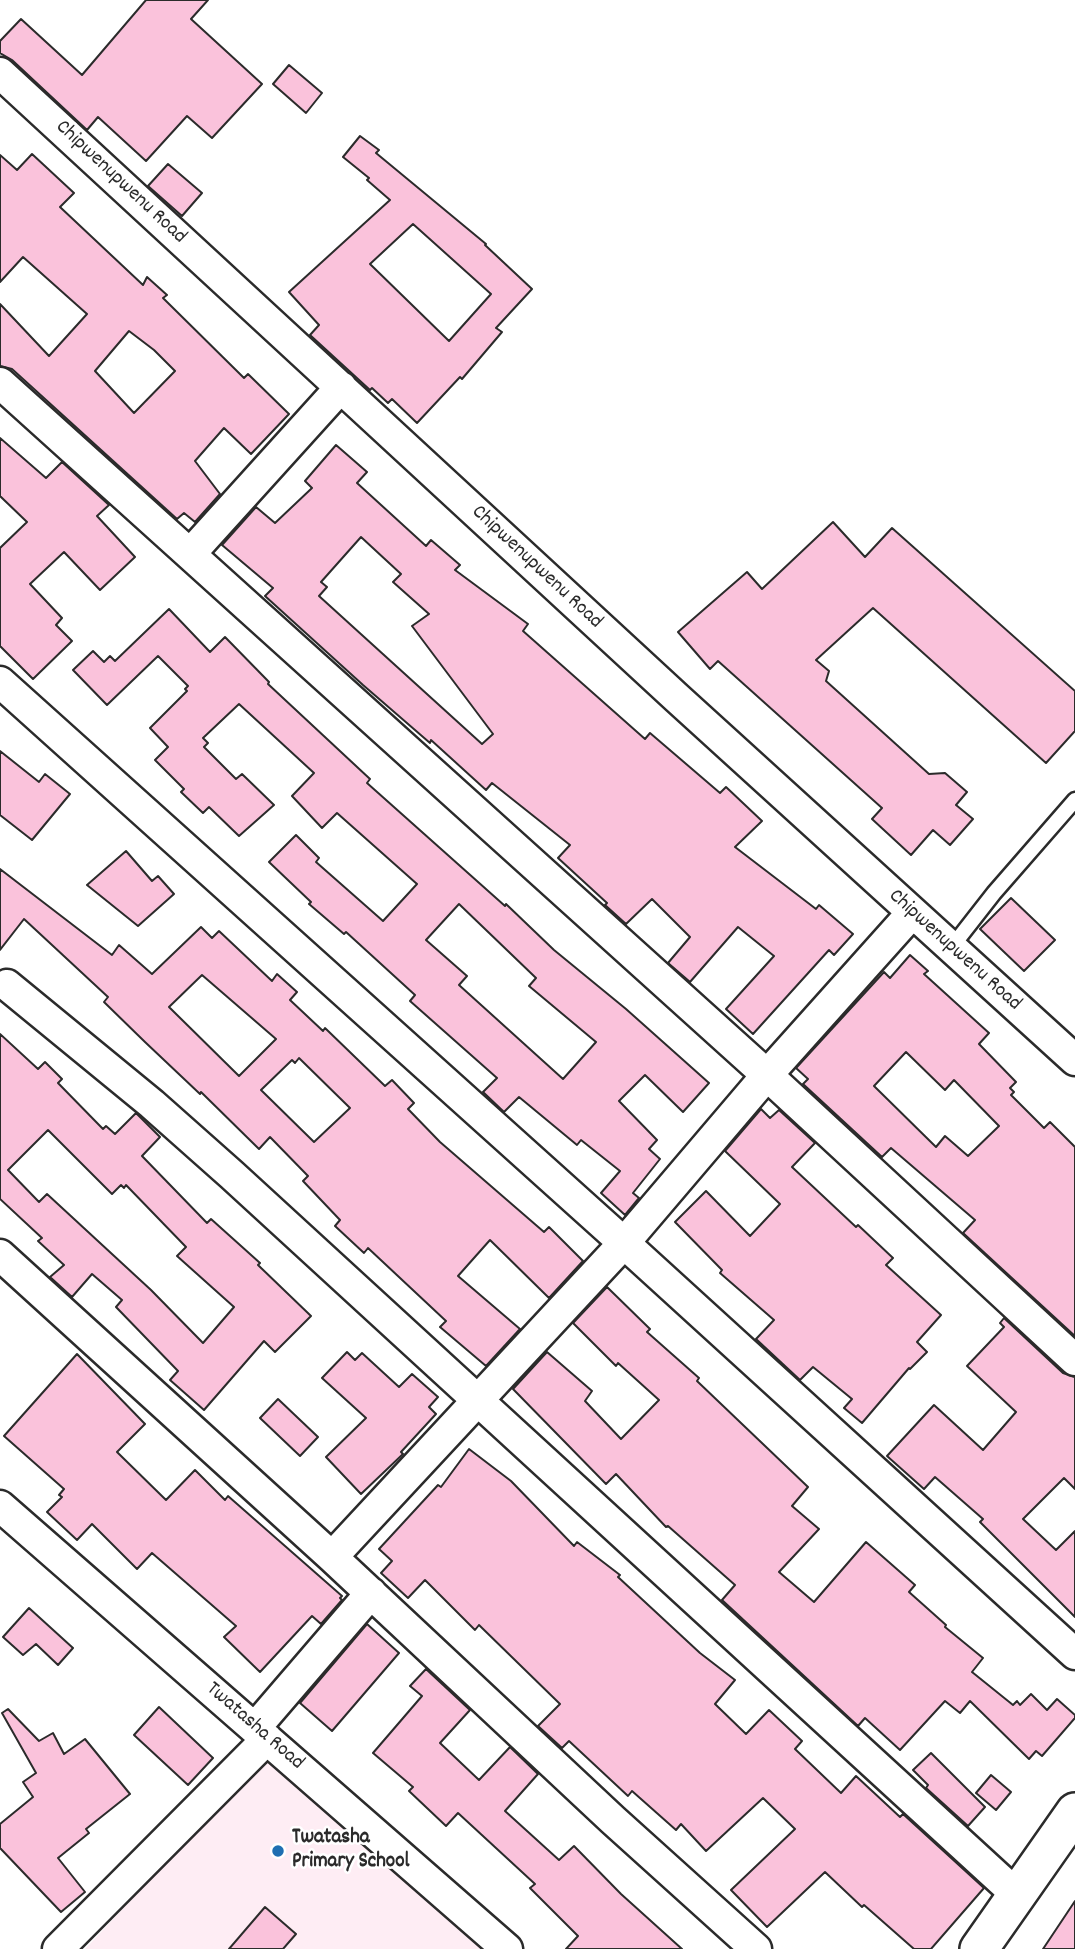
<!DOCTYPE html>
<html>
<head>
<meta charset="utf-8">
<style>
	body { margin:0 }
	canvas { display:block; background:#fff }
</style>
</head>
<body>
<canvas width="1075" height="1949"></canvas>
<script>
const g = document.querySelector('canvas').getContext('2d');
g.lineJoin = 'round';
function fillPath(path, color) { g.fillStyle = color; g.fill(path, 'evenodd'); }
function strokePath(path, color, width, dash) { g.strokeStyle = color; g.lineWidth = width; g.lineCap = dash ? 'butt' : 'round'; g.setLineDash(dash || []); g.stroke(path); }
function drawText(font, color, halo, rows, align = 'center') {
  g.font = font + ' Dekko,sans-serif'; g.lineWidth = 5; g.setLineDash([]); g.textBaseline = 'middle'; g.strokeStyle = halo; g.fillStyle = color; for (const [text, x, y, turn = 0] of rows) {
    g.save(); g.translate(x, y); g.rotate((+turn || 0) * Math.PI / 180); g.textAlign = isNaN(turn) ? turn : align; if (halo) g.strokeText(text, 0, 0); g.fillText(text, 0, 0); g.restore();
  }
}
const built = new Path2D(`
	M270 1753 489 1949H85Z`);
const building = new Path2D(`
	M146 0H208L191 19 262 84 212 138 187 116 146 161 98 117 87 130 12 60 0 53V41L21 19 82 75Z
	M289 65 322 93 306 113 273 84Z
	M360 136 379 150 376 153 486 244 485 245 532 289 496 328 502 332 462 379 460 377 417 423 392 399 388 403 372 388 370 390 310 335 319 325 289 292 390 200 367 180 369 178 343 157ZM413 224 491 294 449 341 370 264Z
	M32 154 74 193 60 207 143 285 147 277 167 295 163 298 244 378 248 374 289 414 251 454 224 428 195 461 220 494 195 522 184 513 177 519 12 369 0 366V304L49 356 87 314 23 257 0 282V155L17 170ZM129 331 154 350 175 371 134 413 95 371Z
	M168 164 202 193 182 216 148 186Z
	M0 438 46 478 62 462 109 505 97 516 135 557 100 590 64 552 30 584 62 618 56 625 72 641 33 679 0 646V548L27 522 0 496Z
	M336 445 367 472 357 483 426 546 431 540 460 565 455 570 528 624 523 631 645 739 650 733 720 793 726 787 762 821 735 847 816 909 819 905 853 934 834 955 829 950 753 1034 726 1009 774 956 738 927 690 982 668 963 690 937 652 899 626 924 605 905 607 903 558 858 570 845 492 783 486 790 431 740 430 743 363 685 265 596 273 588 222 545 256 507 275 523 312 488 305 481ZM361 537 401 574 393 582 429 614 412 626 493 734 482 744 319 596 327 587 321 582Z
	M833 522 865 557 892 528 1075 691V731L1046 763 873 608 816 660 829 671 826 681 929 774 945 773 967 792 956 805 973 819 950 845 933 830 911 855 872 819 882 808 718 661 710 669 678 632 747 572 762 589Z
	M169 609 210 652 225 637 269 682 268 684 370 779 367 783 505 906 506 904 554 950 626 1009 709 1083 683 1112 645 1075 619 1101 657 1140 649 1149 660 1159 633 1193 639 1198 625 1215 601 1193 620 1171 581 1140 577 1145 519 1097 504 1112 483 1092 497 1078 410 1001 415 995 346 932 344 934 309 904 311 902 269 862 296 835 319 858 316 862 383 921 417 884 337 813 322 828 292 796 314 773 239 704 203 738 208 743 204 747 236 779 242 774 274 805 239 836 209 807 203 813 181 792 184 789 155 760 168 747 150 728 187 691 185 689 188 686 158 656 107 705 73 670 93 651 104 662 110 656 115 661ZM459 904 536 978 529 986 596 1042 563 1079 459 985 467 976 426 940Z
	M0 751 39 782 45 774 70 794 32 840 0 815Z
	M126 851 152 881 158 876 174 894 138 926 87 885Z
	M0 869 112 955 119 945 152 974 201 927 212 938 219 931 272 981 277 974 297 992 290 1000 323 1031 325 1028 385 1086 392 1080 414 1103 408 1109 440 1142 544 1232 549 1227 583 1261 549 1298 490 1240 458 1276 520 1329 486 1366 440 1327 446 1321 368 1248 364 1253 335 1226 340 1220 303 1181 308 1176 270 1137 259 1149 201 1092 200 1094 145 1042 104 1002 108 997 24 919 0 950ZM202 975 276 1039 239 1076 169 1007ZM299 1058 350 1108 314 1142 261 1090 292 1060 295 1063Z
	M1011 898 1055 940 1024 971 980 929Z
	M910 955 928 971 924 974 989 1033 979 1044 1016 1082 1010 1088 1014 1092 1011 1095 1044 1128 1050 1122 1075 1147V1336L963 1233 975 1220 891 1148 882 1157 803 1084 808 1079 796 1068 884 972 890 978ZM906 1052 945 1090 954 1080 999 1126 968 1156 945 1136 936 1147 874 1086Z
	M0 1034 38 1069 45 1062 62 1079 58 1083 103 1129 106 1126 115 1134 136 1113 160 1137 142 1156 207 1223 211 1219 260 1263 258 1265 311 1316 275 1352 264 1341 204 1410 170 1380 178 1371 116 1307 122 1300 92 1274 72 1297 50 1277 64 1265 38 1241 42 1238 0 1199ZM48 1130 112 1194 121 1185 124 1188 126 1185 186 1247 177 1256 234 1307 203 1343 151 1290 47 1194 39 1202 8 1170Z
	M761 1109 770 1118 779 1110 815 1143 792 1167 856 1227 858 1225 893 1258 886 1265 941 1315 917 1342 927 1352 910 1369 909 1368 862 1423 844 1408 852 1399 813 1367 800 1380 756 1339 774 1320 720 1273 722 1270 675 1222 706 1191 750 1236 780 1204 725 1151Z
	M607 1287 650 1329 647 1332 699 1378 697 1381 808 1487 792 1506 819 1529 779 1572 814 1602 866 1542 915 1585 909 1592 946 1625 945 1627 983 1658 972 1672 1013 1705 1017 1701 1020 1705 1031 1694 1047 1710 1057 1699 1075 1715V1718L1042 1756 1036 1751 1029 1759 970 1701 960 1713 945 1701 900 1750 865 1718 858 1726 722 1600 735 1585 668 1526 666 1527 616 1474 606 1484 513 1389 547 1352 592 1391 585 1401 621 1439 659 1400 618 1363 616 1366 573 1323Z
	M1004 1318 1063 1373 1075 1377V1489L1064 1478 1023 1519 1056 1550 1075 1531V1617L980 1522 983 1519 935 1477 924 1489 887 1456 934 1405 983 1450 1016 1412 967 1366 1004 1327 1000 1323Z
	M347 1352 355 1360 362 1353 399 1387 412 1374 438 1397 429 1407 436 1414 401 1452 403 1454 361 1494 326 1457 366 1418 322 1378Z
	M77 1354 145 1424 117 1452 166 1500 195 1470 225 1500 228 1496 342 1596 340 1598 342 1600 321 1624 312 1616 260 1672 224 1637 236 1626 152 1553 137 1569 92 1524 77 1540 47 1512 62 1497 59 1495 64 1489 4 1436Z
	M278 1399 318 1437 300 1456 260 1418Z
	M469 1449 511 1481 574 1546 577 1542 620 1575 618 1577 700 1653 735 1680 715 1704 746 1734 769 1710 802 1741 795 1749 841 1793 856 1776 900 1817 903 1814 984 1888 931 1949H914L864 1905 862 1907 825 1872 767 1927 731 1890 795 1829 763 1798 706 1851 681 1824 676 1830 632 1791 628 1796 569 1741 562 1748 538 1726 560 1704 479 1625 475 1630 425 1580 408 1598 381 1573 392 1561 379 1549 438 1485 441 1487Z
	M29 1608 73 1648 58 1665 36 1644 23 1655 3 1637Z
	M367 1624 399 1653 332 1731 300 1703Z
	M426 1669 470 1710 440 1743 479 1780 510 1747 538 1774 505 1811 559 1860 574 1846 621 1894 682 1949H566L578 1936 530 1888 535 1884 458 1813 446 1826 409 1791 413 1787 373 1753 422 1696 410 1686Z
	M159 1707 213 1758 188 1785 134 1735Z
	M8 1709 39 1741 53 1733 64 1754 85 1739 130 1794 86 1829 89 1833 58 1858 85 1892 61 1912 0 1848V1824L33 1797 23 1782 36 1773 2 1713Z
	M931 1753 985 1807 968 1826 926 1788 928 1785 913 1770Z
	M991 1775 1011 1792 996 1810 976 1793Z
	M1075 1901V1949H1043Z
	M265 1907 296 1934 283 1949H229Z`);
const service = new Path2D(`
	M951 948 994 893 1075 800`);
const minor = new Path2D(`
	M0 73 677 698 1075 1060
	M0 383 767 1075 1075 1360
	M190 554 341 387
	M0 682 624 1243 1075 1654
	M7 985 152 1104 232 1175 1016 1894
	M0 1255 332 1557 613 1820 756 1949
	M0 1506 507 1949
	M332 1557 624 1243 767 1075 912 913
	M255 1728 371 1593
	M58 1949 267 1739`);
const tertiary = new Path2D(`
	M979 1949 1075 1812`);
const markers = [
	[278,1851,7,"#1f6fb2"]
];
const streetNames = [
	["Chipwenupwenu Road",120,183,43],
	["Chipwenupwenu Road",536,568,43],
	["Chipwenupwenu Road",954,951,42],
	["Twatasha Road",254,1727,41]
];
const poiNames = [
	["Twatasha",292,1839],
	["Primary School",292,1863]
];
fillPath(built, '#feedf4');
fillPath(building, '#fac2db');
strokePath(building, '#2b2b2b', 2);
strokePath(service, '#2b2b2b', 19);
strokePath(minor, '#2b2b2b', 35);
strokePath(tertiary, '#2b2b2b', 42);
strokePath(service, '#fff', 14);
strokePath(minor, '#fff', 30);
strokePath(tertiary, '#fff', 37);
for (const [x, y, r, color] of markers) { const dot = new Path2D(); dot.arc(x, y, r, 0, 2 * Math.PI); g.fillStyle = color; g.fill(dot); strokePath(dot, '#fff', 2.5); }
drawText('21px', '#2b2b2b', '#fff', streetNames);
drawText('bold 21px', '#2b2b2b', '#fff', poiNames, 'left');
</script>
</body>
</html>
